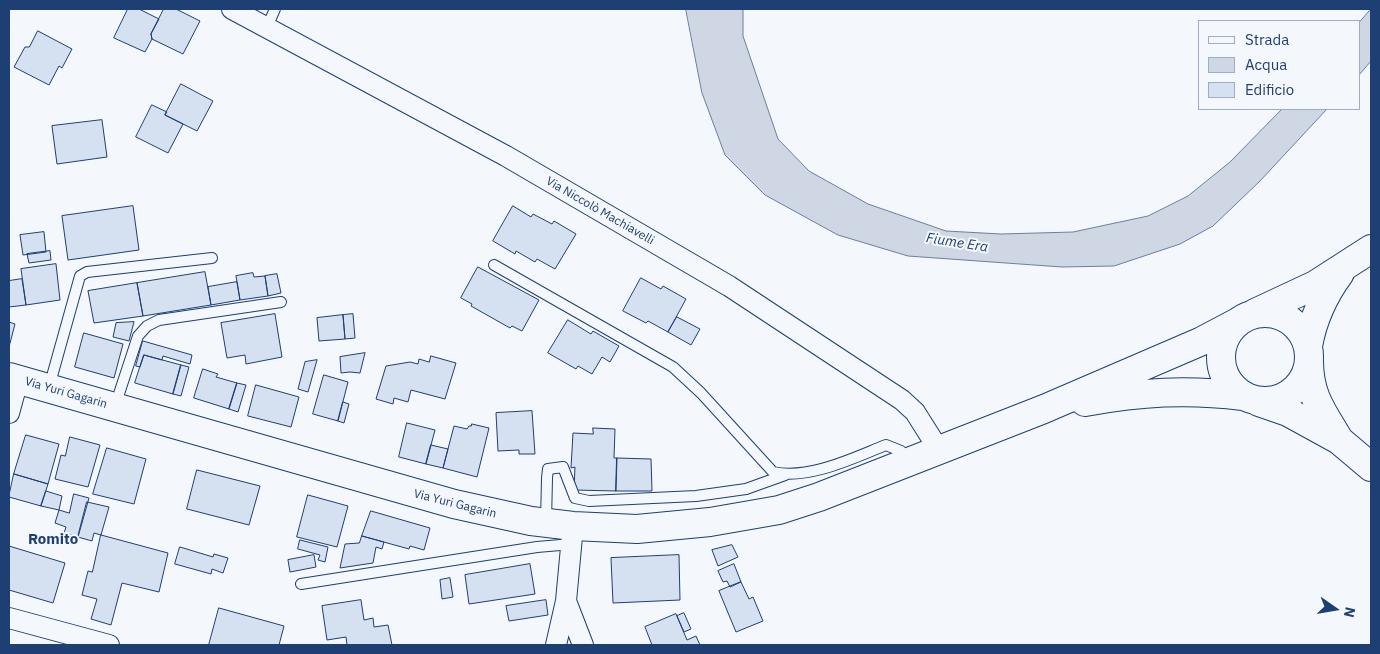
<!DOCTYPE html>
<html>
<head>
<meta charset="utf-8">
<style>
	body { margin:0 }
	#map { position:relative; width:1380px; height:654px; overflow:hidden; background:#f4f7fb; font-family:"IBM Plex Sans",sans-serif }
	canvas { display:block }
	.frame { position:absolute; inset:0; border:10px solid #1d3f73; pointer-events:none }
	.legend { position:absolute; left:1198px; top:20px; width:162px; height:90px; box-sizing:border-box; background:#f4f7fb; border:1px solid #9eadc5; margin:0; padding:6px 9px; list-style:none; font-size:15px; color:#1d3f73 }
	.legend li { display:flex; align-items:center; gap:10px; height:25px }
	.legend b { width:25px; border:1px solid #9eadc5 }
	.north { position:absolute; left:1310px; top:584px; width:50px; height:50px; -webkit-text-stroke:4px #f4f7fb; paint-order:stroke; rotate:103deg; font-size:14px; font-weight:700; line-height:20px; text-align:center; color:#1d3f73 }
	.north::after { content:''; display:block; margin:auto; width:18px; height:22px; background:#1d3f73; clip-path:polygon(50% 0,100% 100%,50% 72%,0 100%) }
</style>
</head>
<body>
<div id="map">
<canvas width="1380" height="654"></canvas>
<div class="frame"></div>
<ul class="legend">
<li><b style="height:6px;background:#f4f7fb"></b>Strada</li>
<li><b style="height:14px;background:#cfd7e4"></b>Acqua</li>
<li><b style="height:14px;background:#d5e0f0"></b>Edificio</li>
</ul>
<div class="north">N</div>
</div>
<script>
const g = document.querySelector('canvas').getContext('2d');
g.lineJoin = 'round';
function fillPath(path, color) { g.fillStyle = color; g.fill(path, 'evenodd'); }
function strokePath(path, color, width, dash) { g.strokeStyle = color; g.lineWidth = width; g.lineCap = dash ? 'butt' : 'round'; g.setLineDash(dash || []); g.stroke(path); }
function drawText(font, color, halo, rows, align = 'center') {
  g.font = font + ' "IBM Plex Sans",sans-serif'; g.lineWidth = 4; g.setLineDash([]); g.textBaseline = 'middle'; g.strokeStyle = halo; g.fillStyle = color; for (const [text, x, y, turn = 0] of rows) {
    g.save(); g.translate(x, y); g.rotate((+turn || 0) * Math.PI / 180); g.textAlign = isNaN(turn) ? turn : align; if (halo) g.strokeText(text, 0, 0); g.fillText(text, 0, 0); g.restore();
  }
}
const water = new Path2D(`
	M686 9H743V36L778 139 809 171 868 204 946 231 1001 234 1073 232 1148 216 1188 196 1230 162 1282 109H1327L1260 181 1213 226 1180 244 1114 266 1062 267 908 256 838 235 765 195 725 155 702 93Z
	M1371 9V61L1359 75V23Z`);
const building = new Path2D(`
	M128 9H139L159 19 151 34 152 39 145 52 114 38Z
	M164 9H176L200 21 183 54 152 39 151 34Z
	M38 31 72 49 62 68 59 66 49 85 14 67 25 47H29Z
	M181 84 213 101 197 131 165 115Z
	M152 105 167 112 165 115 183 124 168 153 136 137Z
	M102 120 107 157 57 164 52 126Z
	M133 206 139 250 68 260 62 216Z
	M513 206 531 217 533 214 552 224 554 221 576 234 555 269 537 259 535 262 516 251 515 254 493 241Z
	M44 232 46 252 23 255 20 235Z
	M50 251 51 260 29 263 27 254Z
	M56 264 60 300 26 305 21 269Z
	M478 267 539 300 522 331 512 326 510 328 471 306 472 304 461 298Z
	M205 272 211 305 143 316 137 283Z
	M253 273 254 277 265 276 268 296 240 300 236 276Z
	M277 274 281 293 268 296 265 276Z
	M641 278 661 289 663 286 686 299 668 332 648 321 646 323 623 311Z
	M22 279 26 305 9 307V281Z
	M237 282 240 300 211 305 208 287Z
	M137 283 143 316 94 323 88 291Z
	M275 314 282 357 246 364 245 355 227 358 221 323Z
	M353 314 355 338 345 339 343 315Z
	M343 315 345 339 319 341 317 318Z
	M677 317 700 329 691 345 668 332Z
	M568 320 591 334 593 331 619 346 610 362 602 357 592 374 578 366 576 369 548 353Z
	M9 322 15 324 9 347Z
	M134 322 129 341 113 337 116 323Z
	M84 333 123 344 114 378 75 367Z
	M143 341 192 355 190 364 163 356 162 360 144 355 140 367 136 366Z
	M365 353 360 373 350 372 341 373 340 357Z
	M144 355 181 365 173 394 135 383Z
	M431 356 456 363 445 399 411 390 408 402 394 398 393 404 376 399 386 366 410 362 418 364 419 359 429 362Z
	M317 360 308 392 298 389 305 362Z
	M181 365 189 367 181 396 173 394Z
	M203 369 218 374 216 377 237 383 229 409 194 398Z
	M324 375 348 382 338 421 313 414Z
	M237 383 246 385 238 412 229 409Z
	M256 385 299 397 291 427 248 416Z
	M343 402 349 404 344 423 338 421Z
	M532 411 535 454H519V450L498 451 496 413Z
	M407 423 435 430 426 464 399 457Z
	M472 424 489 428 477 477 443 468 454 426 467 429 469 426H471Z
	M593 428 615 429 614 458H617L616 491 574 490 575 467 571 468 573 433 593 434Z
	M26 435 59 444 48 484 14 474Z
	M70 437 100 445 88 487 55 479 61 455 65 456Z
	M431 445 448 449 443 468 426 464Z
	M107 448 146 459 134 504 93 494Z
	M617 458 651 459 652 491H616Z
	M197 470 260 486 249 525 187 509Z
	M14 474 48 484 41 506 9 497Z
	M46 491 62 496 59 510 41 506Z
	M74 494 89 498 78 537 64 533 66 527 55 523 59 510 69 513Z
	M308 495 348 506 337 547 297 537Z
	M87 502 109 507 101 535 94 533 92 541 78 537Z
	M371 511 430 528 424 550 410 546 409 549 362 536Z
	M101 535 168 553 159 592 122 583 111 625 91 619 97 599 82 595 88 571 92 572Z
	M362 536 384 542 382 549 376 547 373 563 340 568 345 544 359 543Z
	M300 540 328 547 325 562 318 560 320 555 298 549Z
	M732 545 738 557 718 566 712 550Z
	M9 546 65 563 53 603 9 590Z
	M180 547 213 557 214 554 228 558 223 573 212 569 211 574 175 564Z
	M314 555 316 567 290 572 288 560Z
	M679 555 680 600 613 603 611 558Z
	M530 564 535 594 469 604 465 575Z
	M734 564 741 582 730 587 727 581 723 582 718 571Z
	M450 578 453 597 442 599 440 580Z
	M741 582 749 599 753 597 763 621 736 632 719 591Z
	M361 600 364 620 373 618 374 627 388 625 392 645H347L346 637 327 640 322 606Z
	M546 600 548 615 509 621 506 606Z
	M219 608 284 626 279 645H209Z
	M684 613 691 629 684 632 677 616Z
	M676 614 687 640 696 636 700 645H652L645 627Z`);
const lane = new Path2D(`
	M267 27 275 9
	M494 265 673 367 701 393 773 472C809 480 853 458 886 445L901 451 906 461
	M49 387 80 276 87 272 212 258
	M115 406 138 336 147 326 159 320 281 302
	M546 522 547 478 548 469 563 467 575 498 589 501 696 496 746 489 785 475
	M301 584 537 547 572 544`);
const street = new Path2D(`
	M232 9 506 156 729 286 902 400 915 412 939 450
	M9 413 18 380
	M566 601 583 645
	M9 618 109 645
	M556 645 566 601 573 526`);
const secondary = new Path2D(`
	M1255 313 1315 285 1371 249
	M1221 357a44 44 0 1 1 88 0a44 44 0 1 1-88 0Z
	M1308 346C1313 318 1323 296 1340 273
	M1309 361C1309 395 1322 411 1338 438
	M9 377 454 504 531 521 573 526 637 529 710 522 779 510 819 497 1044 409 1202 341 1238 322
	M1085 402C1141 392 1186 389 1243 396
	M1259 402 1288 412 1339 440 1371 467`);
const streetNames = [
	["Via Niccolò Machiavelli",600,211,30],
	["Via Yuri Gagarin",66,393,16],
	["Via Yuri Gagarin",455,504,14]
];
const waterNames = [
	["Fiume Era",957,243,9]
];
const quarterNames = [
	["Romito",53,540]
];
fillPath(water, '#cfd7e4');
strokePath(water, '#687fa3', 1);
fillPath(building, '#d5e0f0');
strokePath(building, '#1d3f73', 1);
strokePath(lane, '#1d3f73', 12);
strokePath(street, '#1d3f73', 22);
strokePath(secondary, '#1d3f73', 30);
strokePath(lane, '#f4f7fb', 10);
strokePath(street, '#f4f7fb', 20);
strokePath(secondary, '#f4f7fb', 28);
drawText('12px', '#1d3f73', '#f4f7fb', streetNames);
drawText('italic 14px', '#1d3f73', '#f4f7fb', waterNames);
drawText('bold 15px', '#1d3f73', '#f4f7fb', quarterNames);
</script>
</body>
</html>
